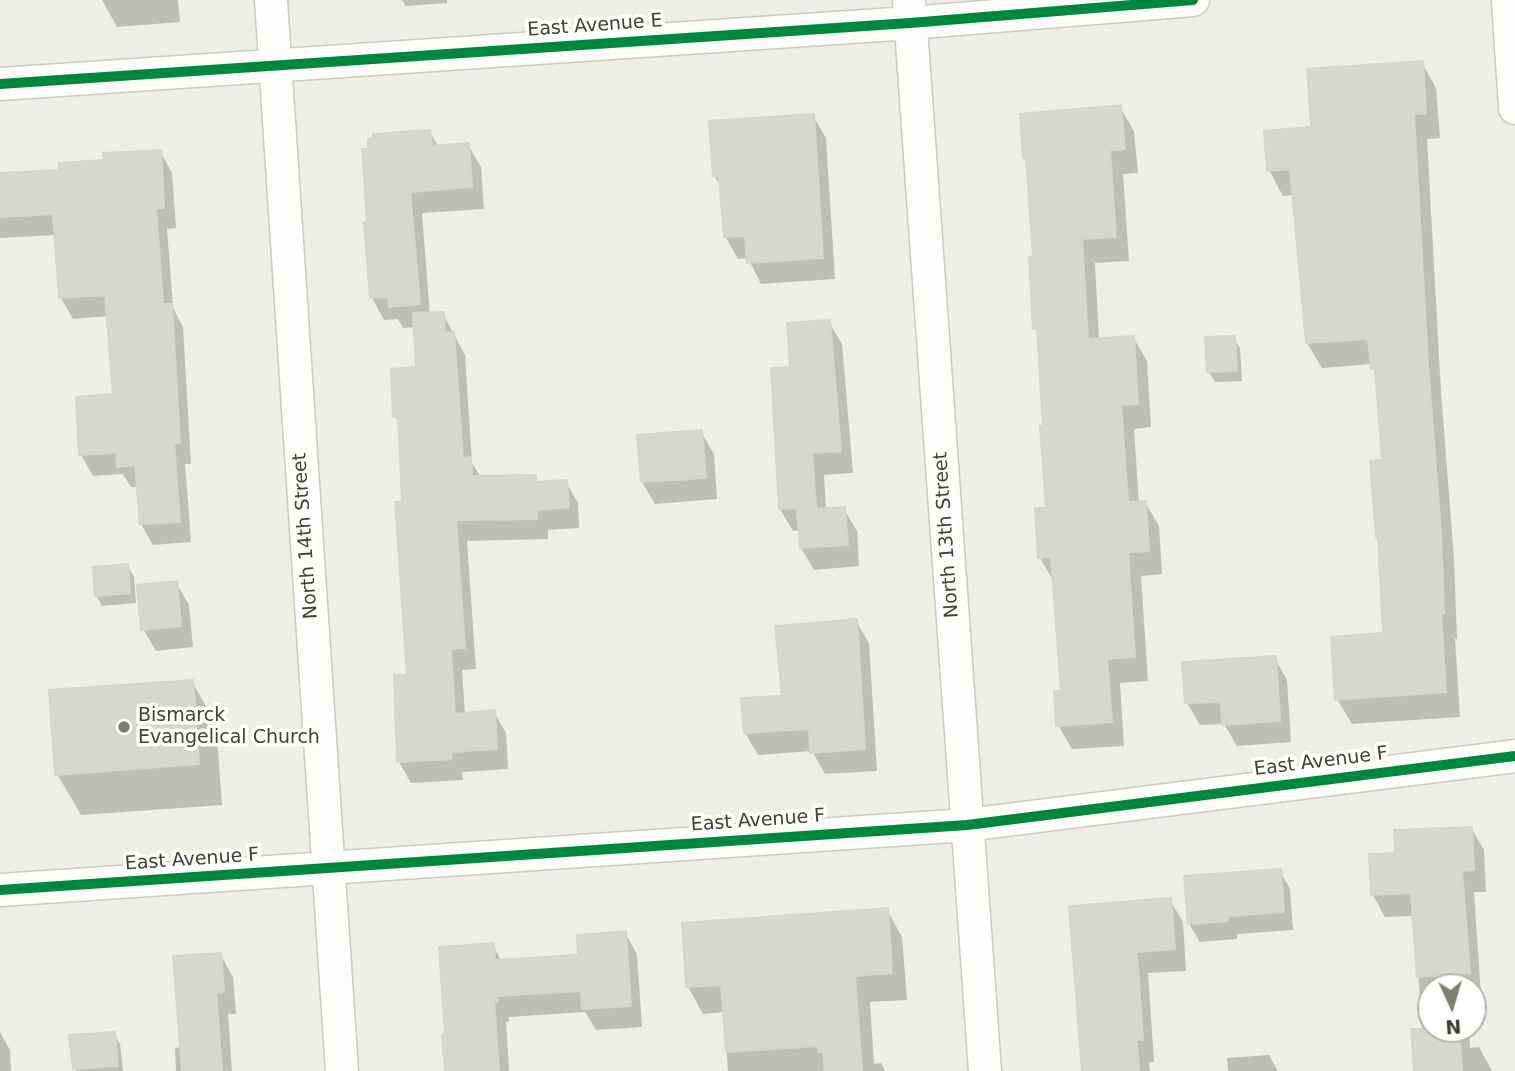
<!DOCTYPE html>
<html>
<head>
<meta charset="utf-8">
<style>
	body { margin:0 }
	#map { position:relative; width:1515px; height:1071px; overflow:hidden; background:#eeeee6; font-family:"DejaVu Sans",sans-serif }
	canvas { display:block }
	.north { position:absolute; left:1417px; top:973px; width:70px; height:70px; box-sizing:border-box; background:#fff; border:2px solid #b4b3ad; border-radius:50%; rotate:176deg; font-size:19px; font-weight:700; line-height:28px; text-align:center; color:#444132 }
	.north::after { content:''; display:block; margin:auto; width:24px; height:32px; background:#807e71; clip-path:polygon(50% 0,100% 100%,50% 72%,0 100%) }
</style>
</head>
<body>
<div id="map">
<canvas width="1515" height="1071"></canvas>
<div class="north">N</div>
</div>
<script>
const g = document.querySelector('canvas').getContext('2d');
g.lineJoin = 'round';
function fillPath(path, color) { g.fillStyle = color; g.fill(path, 'evenodd'); }
function strokePath(path, color, width, dash) { g.strokeStyle = color; g.lineWidth = width; g.lineCap = dash ? 'butt' : 'round'; g.setLineDash(dash || []); g.stroke(path); }
function drawText(font, color, halo, rows, align = 'center') {
  g.font = font + ' "DejaVu Sans",sans-serif'; g.lineWidth = 7; g.setLineDash([]); g.textBaseline = 'middle'; g.strokeStyle = halo; g.fillStyle = color; for (const [text, x, y, turn = 0] of rows) {
    g.save(); g.translate(x, y); g.rotate((+turn || 0) * Math.PI / 180); g.textAlign = isNaN(turn) ? turn : align; if (halo) g.strokeText(text, 0, 0); g.fillText(text, 0, 0); g.restore();
  }
}
const shadow = new Path2D(`
	M102 0H178L180 22 117 27Z
	M402 0H447V3L406 6Z
	M1422 63 1436 88 1440 138 1427 139 1441 392 1454 559 1457 639H1455L1460 717 1352 724 1337 699 1385 635 1380 541 1377 537 1383 462 1378 378 1372 364 1322 368 1307 343 1294 195 1283 196 1269 170 1313 129Z
	M1120 107 1134 131 1138 173 1123 174 1129 261 1095 263 1099 340 1133 337 1147 361 1151 427 1134 429 1139 503 1145 502 1159 526 1162 574 1141 576 1148 681 1120 683 1124 746 1072 749 1058 725 1063 692 1054 582 1040 558 1048 509 1045 427 1031 258H1035L1028 162 1025 157Z
	M813 116 826 138 835 279 761 284 748 258 738 259 725 236 722 189 714 175Z
	M429 131 439 147 468 145 481 167 484 209 422 213 430 315 443 314 465 355 472 463 481 477 535 476 539 484 566 482 578 503 579 528 548 530V539L467 541 476 669 462 670 465 714 494 712 506 733 508 769 462 772 463 780 411 783 399 762 409 676 400 425 395 417 418 368 415 327 403 328 398 319 384 320 372 298 366 223H369Z
	M160 151 172 173 176 228 167 229 173 308 183 327 191 464H185L191 542 153 545 141 524 139 487H131L123 474 93 476 81 455 115 396 109 316 73 319 61 298 56 235 0 238V175L61 171Z
	M829 322 842 344 853 473 824 475 826 510 844 509 857 531 859 566 814 570 801 548 800 530 793 531 780 509 792 369Z
	M1234 338 1240 348 1242 381 1215 382 1209 372Z
	M701 432 714 454 717 499 655 504 642 482Z
	M128 566 134 577 136 603 102 606 96 595Z
	M176 583 189 605 193 647 156 651 143 629Z
	M856 621 869 643 877 771 825 774 812 751 758 755 745 733 783 697Z
	M1275 658 1287 680 1291 742 1237 746 1224 724 1200 725 1187 703Z
	M192 682 216 723 222 805 81 815 57 774Z
	M1471 828 1484 850 1486 892H1474L1481 995H1473V987H1431V1029H1469L1470 1048 1479 1047 1492 1071H1416L1413 1030 1422 1029 1414 916 1385 917 1373 895 1371 856 1397 854Z
	M1280 871 1290 889 1293 930 1237 934V939L1200 942 1189 924Z
	M1170 900 1183 922 1186 971 1148 973 1154 1062H1149L1150 1071H1092L1071 907Z
	M887 910 902 937 907 1000 870 1002 874 1064 881 1063 885 1071H728L724 1012 703 1014 688 987 684 925Z
	M625 933 637 954 642 1027 596 1030 585 1012 509 1017V1022H506L509 1071H447L493 945 502 962 580 956Z
	M220 954 233 977 236 1014H228L232 1071H176L175 1048 181 1047Z
	M0 1032 10 1050 11 1071H0Z
	M114 1033 120 1044 123 1071H76L71 1037Z
	M1269 1055 1278 1071H1228L1227 1058Z`);
const building = new Path2D(`
	M1423 61 1426 113 1414 114 1428 365 1441 533 1444 614H1441L1446 692 1335 700 1331 637 1383 633 1378 537H1376L1370 461 1382 460 1375 369H1371L1368 339 1306 343 1290 169 1267 171 1264 131 1311 127 1307 69Z
	M1121 105 1125 149 1110 150 1116 237 1082 239 1088 339 1134 336 1138 404 1121 405 1128 502 1146 501 1149 551 1128 552 1135 657 1107 659 1112 722 1056 726 1054 691H1061L1051 557 1038 558 1035 508H1046L1040 426H1043L1037 329H1033L1029 257 1033 256 1026 158H1023L1020 114Z
	M814 114 823 258 747 263 745 236 724 237 719 176H713L709 121Z
	M430 130 432 146 469 143 472 187 410 192 420 304 389 307 388 297 370 298 364 222H367L362 149H368V139L373 138V134Z
	M161 150 164 208H156L163 304H172L180 443H174L180 522 140 524 135 465 117 467 116 453 79 455 76 397 113 394 105 295 59 298 53 214 0 217V173L59 170V163L104 160 103 153Z
	M444 312 445 333 454 332 463 458 471 457 472 476 536 475V482L567 480 569 507 537 510V519L456 520 465 648 451 649 455 714 495 710 497 749 451 752 452 759 397 762 394 675H407L395 502 402 501 398 417H393L391 369 416 367 413 313Z
	M830 320 841 451 812 453 816 507 779 509 771 368 790 367 787 323Z
	M1235 336 1237 371 1207 372 1205 337Z
	M702 430 706 478 641 482 637 435Z
	M845 507 848 545 800 548 797 510Z
	M128 564 130 593 95 596 93 567Z
	M177 581 181 626 141 630 137 585Z
	M857 619 865 749 810 753 809 729 744 733 741 698 782 696 775 626Z
	M1276 656 1280 721 1222 725 1221 702 1185 703 1182 662Z
	M193 680 199 764 55 775 49 690Z
	M1472 827 1474 870 1462 871 1470 973 1417 977 1411 893 1371 895 1369 854 1395 853 1394 830Z
	M1281 869 1284 912 1228 916V921L1188 924 1184 876Z
	M1171 898 1175 949 1137 952 1143 1040H1137L1139 1071H1082L1069 906Z
	M888 908 892 973 855 976 862 1071H825L823 1052H818V1046L726 1052 721 985 686 987 682 923Z
	M626 931 631 1006 582 1009 581 991 497 996 498 1001H494L499 1071H445L442 1035H445L439 947 494 943 495 960 578 955 577 935Z
	M221 953 224 992 216 993 222 1071H182L173 956Z
	M1411 1029H1459L1462 1071H1414Z
	M115 1032 118 1066 73 1069 69 1035Z`);
const street = new Path2D(`
	M271 0 342 1071
	M909 0 985 1071
	M1508 0 1515 108
	M0 84 910 23 1193 0
	M0 890 967 825 1515 756`);
const cycleway = new Path2D(`
	M0 84 910 23 1193 0
	M0 890 967 825 1515 756`);
const markers = [
	[124,727,7,"#807e71"]
];
const streetNames = [
	["East Avenue E",595,26,-4],
	["North 13th Street",947,535,-94],
	["North 14th Street",306,536,-94],
	["East Avenue F",1321,762,-7],
	["East Avenue F",758,821,-4],
	["East Avenue F",192,860,-4]
];
const poiNames = [
	["Bismarck",138,716],
	["Evangelical Church",138,738]
];
fillPath(shadow, '#0003');
fillPath(building, '#d7d7ce');
strokePath(building, '#d6d5cc', 2);
strokePath(street, '#cccbc3', 35);
strokePath(street, '#fcfcfb', 32);
strokePath(cycleway, '#00873e', 10);
for (const [x, y, r, color] of markers) { const dot = new Path2D(); dot.arc(x, y, r, 0, 2 * Math.PI); g.fillStyle = color; g.fill(dot); strokePath(dot, '#fff', 2.5); }
drawText('19px', '#444132', '#fff', streetNames);
drawText('19px', '#444132', '#fff', poiNames, 'left');
</script>
</body>
</html>
